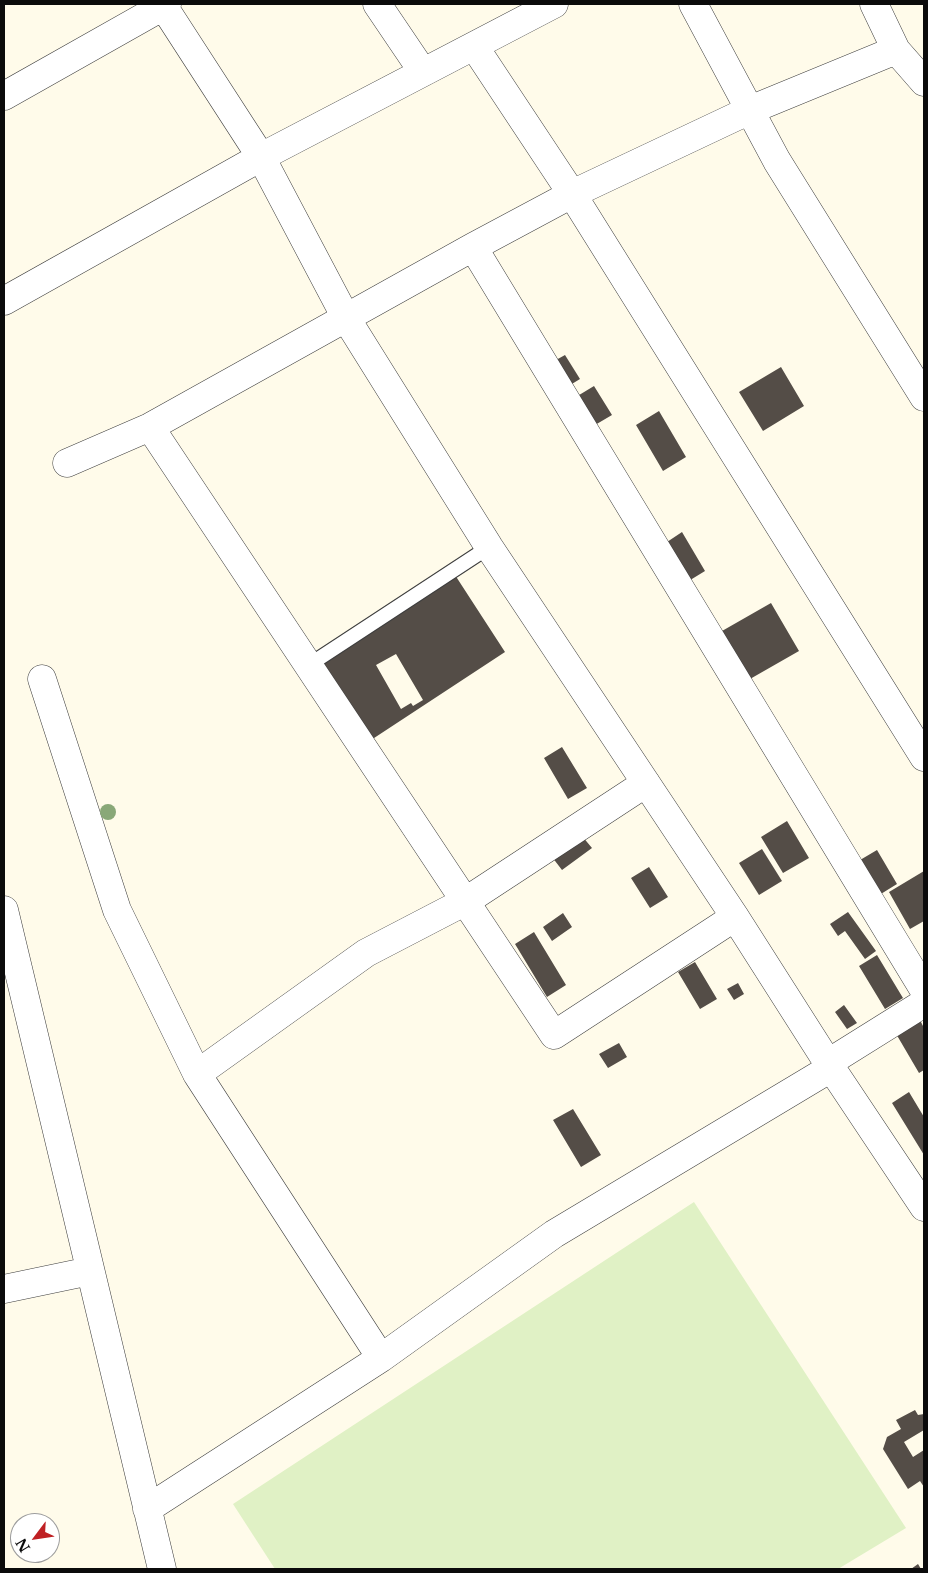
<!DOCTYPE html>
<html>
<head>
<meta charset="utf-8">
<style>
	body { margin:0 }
	#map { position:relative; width:928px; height:1573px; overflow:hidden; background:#fffbea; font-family:"Libre Baskerville",serif }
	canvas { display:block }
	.frame { position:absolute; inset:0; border:5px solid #0b0b0b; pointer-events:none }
	.north { position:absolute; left:10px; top:1513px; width:50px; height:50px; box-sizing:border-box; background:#fff; border:1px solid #9d9d9d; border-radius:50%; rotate:239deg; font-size:14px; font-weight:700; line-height:20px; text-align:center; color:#0b0b0b }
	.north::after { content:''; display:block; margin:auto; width:18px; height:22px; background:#bf2023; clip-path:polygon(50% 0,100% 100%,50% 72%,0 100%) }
</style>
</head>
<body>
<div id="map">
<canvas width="928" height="1573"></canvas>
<div class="frame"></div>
<div class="north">N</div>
</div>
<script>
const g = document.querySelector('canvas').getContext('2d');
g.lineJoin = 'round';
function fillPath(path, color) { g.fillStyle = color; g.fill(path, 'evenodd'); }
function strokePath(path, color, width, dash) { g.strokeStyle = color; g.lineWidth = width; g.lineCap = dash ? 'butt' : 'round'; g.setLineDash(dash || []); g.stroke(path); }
const pitch = new Path2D(`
	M694 1202 906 1528 838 1569H275L233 1504Z`);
const building = new Path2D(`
	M565 355 580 379 562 390 547 365Z
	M781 367 804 406 763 431 739 392Z
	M594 386 612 415 578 435 561 406Z
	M659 411 686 457 663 471 636 425Z
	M682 532 705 571 687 582 664 544Z
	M455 575 505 652 368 742 318 666ZM396 654 423 700 413 706 411 703 401 709 376 665Z
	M771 603 799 651 750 679 722 631Z
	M562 747 587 788 568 799 544 758Z
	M787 821 809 858 783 873 761 837Z
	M582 836 592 848 562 870 552 857Z
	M762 849 782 881 759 895 739 863Z
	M877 850 897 884 876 897 855 863Z
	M649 867 668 897 650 908 631 878Z
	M924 871V921L910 929 889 892Z
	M848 912 876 951 865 959 845 931 838 936 830 924Z
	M563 913 572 927 552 941 543 927Z
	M534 932 566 985 547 997 515 944Z
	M877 955 903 998 885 1009 859 966Z
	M695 962 717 999 700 1009 678 972Z
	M738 983 744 994 734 1000 727 989Z
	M844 1005 857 1023 847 1029 835 1012Z
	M919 1018 924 1028V1070L919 1073 895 1032Z
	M619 1043 627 1057 608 1068 599 1054Z
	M909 1092 924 1117V1155L892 1103Z
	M573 1109 601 1155 581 1167 553 1120Z
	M915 1410 918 1415 924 1414V1430L904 1442 913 1457 924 1450V1487L920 1481 908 1489 883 1449 887 1437 901 1429 896 1420Z
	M918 1564 921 1569H911Z`);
const lane = new Path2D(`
	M309 665 489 547`);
const street = new Path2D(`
	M162 4 261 157 346 318 489 547 735 917 828 1063 924 1207
	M377 4 423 72
	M693 4 777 161 924 397
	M874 4 896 50 924 82
	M474 46 572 194 924 757
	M4 96 167 4
	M473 247 924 990
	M4 301 261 157 554 4
	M150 427 554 1035 735 917
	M67 463 150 427 473 247 572 194 750 110 896 50
	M42 679 117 910 197 1074 381 1358
	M4 910 162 1569
	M828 1063 924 1003
	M197 1074 366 953 466 901 646 783
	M4 1289 90 1271
	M147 1509 381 1358 554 1234 831 1068`);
const trees = [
	[108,812]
];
fillPath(pitch, '#e0f1c5');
fillPath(building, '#544d47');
strokePath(lane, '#3e3e3e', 16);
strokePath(street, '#3e3e3e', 29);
strokePath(lane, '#fff', 14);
strokePath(street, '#fff', 28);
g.fillStyle = '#89a878';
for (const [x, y] of trees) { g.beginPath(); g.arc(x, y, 8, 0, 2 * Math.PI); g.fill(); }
</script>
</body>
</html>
